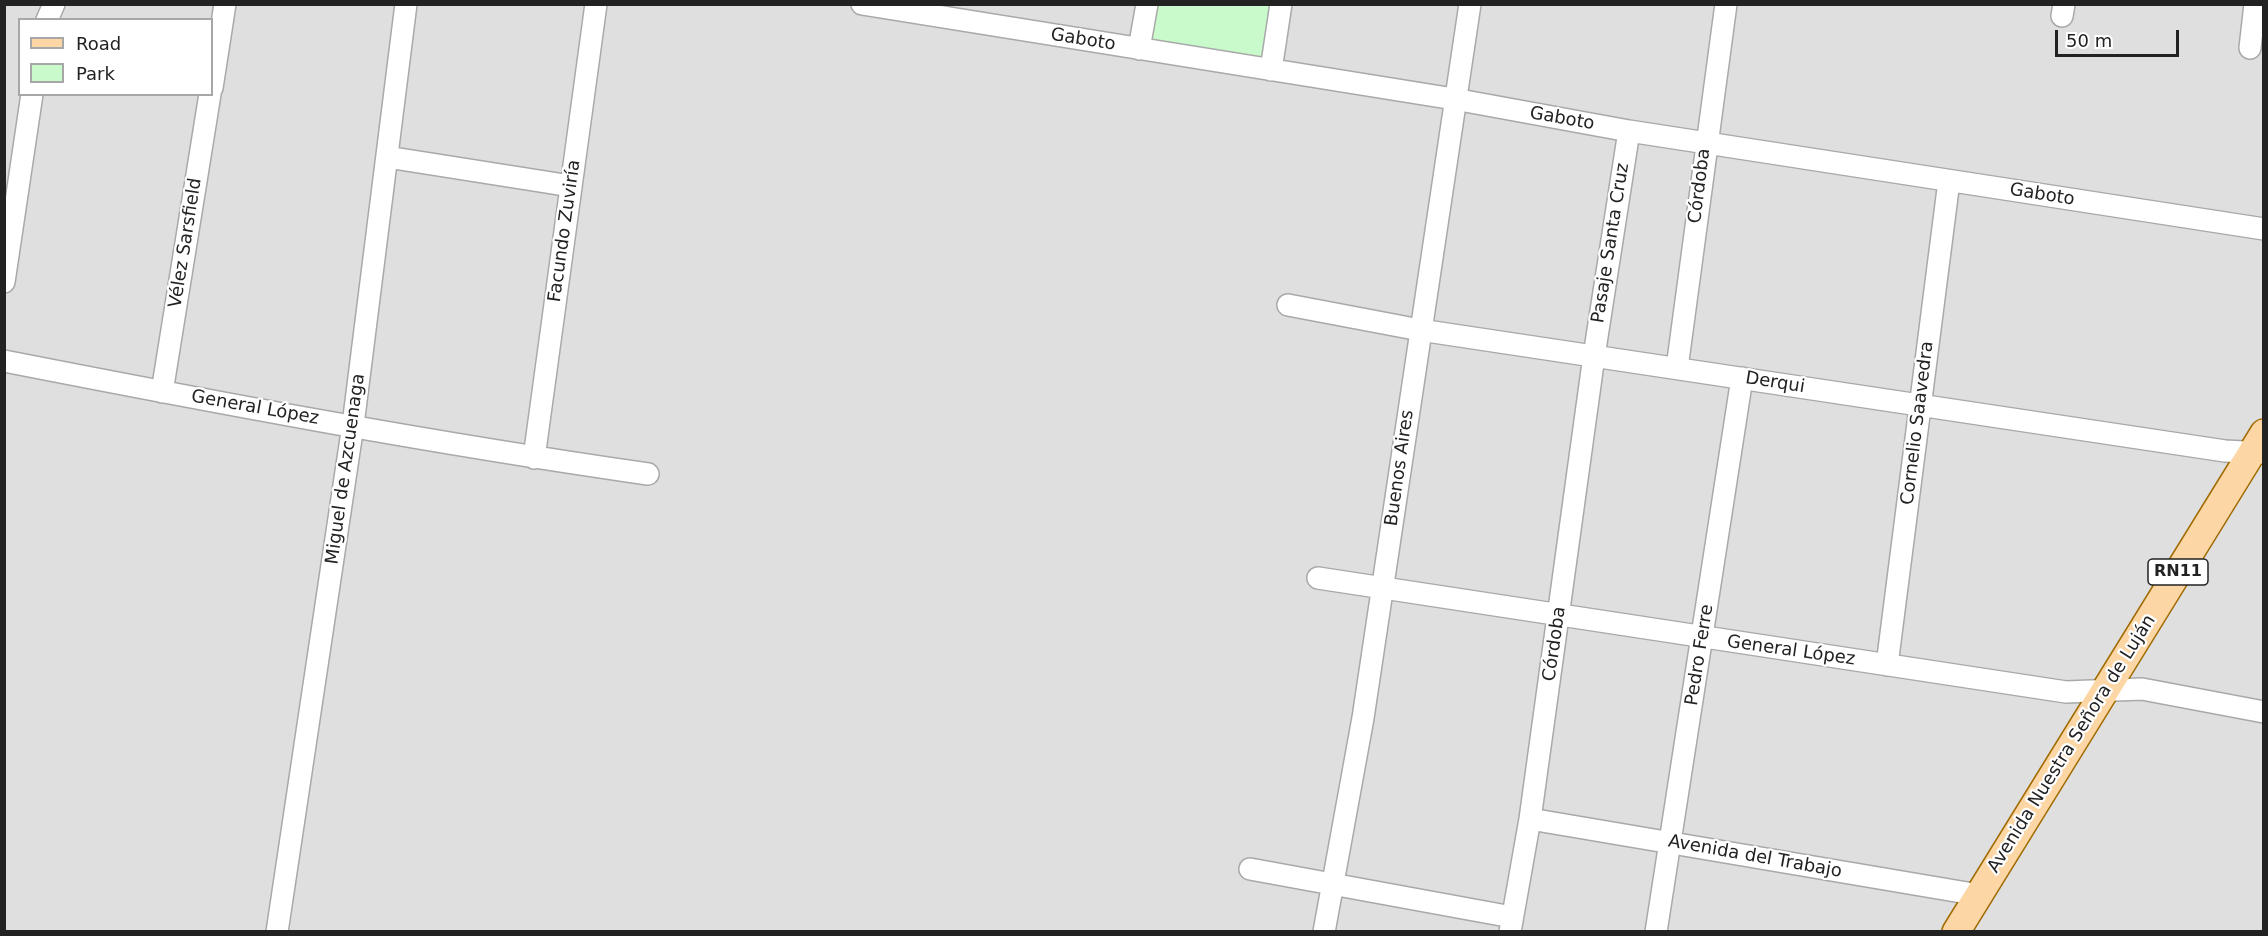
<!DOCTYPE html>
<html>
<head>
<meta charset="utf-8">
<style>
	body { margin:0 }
	#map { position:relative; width:2268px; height:936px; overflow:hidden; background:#f2efe9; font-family:"DejaVu Sans",sans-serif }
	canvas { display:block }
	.frame { position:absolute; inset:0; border:6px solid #222; pointer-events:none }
	.legend { position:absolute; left:18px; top:18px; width:195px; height:78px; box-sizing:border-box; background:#fff; border:2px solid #a7a7a7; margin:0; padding:8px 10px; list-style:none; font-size:18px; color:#222 }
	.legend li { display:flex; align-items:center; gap:12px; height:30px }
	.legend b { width:30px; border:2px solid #a7a7a7 }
	.scale { position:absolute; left:2055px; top:30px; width:124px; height:27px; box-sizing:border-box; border:3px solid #222; border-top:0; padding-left:8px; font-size:18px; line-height:21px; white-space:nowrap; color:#222; -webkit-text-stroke:4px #fff; paint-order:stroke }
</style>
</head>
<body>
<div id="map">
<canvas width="2268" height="936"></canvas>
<div class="frame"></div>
<ul class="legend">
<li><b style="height:8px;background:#fcd6a4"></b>Road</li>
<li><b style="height:16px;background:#c8facc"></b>Park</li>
</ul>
<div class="scale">50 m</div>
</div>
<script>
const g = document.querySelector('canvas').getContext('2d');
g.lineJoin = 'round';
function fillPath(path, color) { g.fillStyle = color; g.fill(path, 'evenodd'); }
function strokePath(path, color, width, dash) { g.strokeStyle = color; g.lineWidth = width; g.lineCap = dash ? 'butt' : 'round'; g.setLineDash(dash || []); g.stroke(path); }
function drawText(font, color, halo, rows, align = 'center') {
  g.font = font + ' "DejaVu Sans",sans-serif'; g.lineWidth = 4.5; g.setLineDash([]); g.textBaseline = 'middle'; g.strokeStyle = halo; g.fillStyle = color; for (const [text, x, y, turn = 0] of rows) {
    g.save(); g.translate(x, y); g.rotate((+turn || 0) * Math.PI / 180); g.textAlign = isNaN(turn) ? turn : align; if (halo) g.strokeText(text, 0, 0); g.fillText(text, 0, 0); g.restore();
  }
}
const residential = new Path2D(`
	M5 5H2263V931H5ZM20 20H212V94H20Z`);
const park = new Path2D(`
	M1158 5H1273L1266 59 1151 39Z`);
const minor = new Path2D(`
	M862 4 1454 99 1629 131 2264 229
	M2062 16 2064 4
	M47 20 54 4
	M2250 48 2255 4
	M1139 49 1147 4
	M1271 70 1281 4
	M212 88 225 4
	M387 157 571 186
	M4 282 32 94
	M1288 305 1420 330 2225 451 2263 453
	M4 361C218 403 432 443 648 474
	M1677 368 1726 4
	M162 392 210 94
	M534 458 596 4
	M1318 578 2066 692 2142 689 2264 712
	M1887 665 1949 181
	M1530 819 1979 895
	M1250 869 1512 917
	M277 932 353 425 406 4
	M1324 932 1363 718 1470 4
	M1510 932 1530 819 1594 356 1629 131
	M1656 932 1742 378`);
const major = new Path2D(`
	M1956 932 2264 433`);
const shields = [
	[2178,572,60]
];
const shieldNames = [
	["RN11",2178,572]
];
const streetNames = [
	["Gaboto",1083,40,9],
	["Gaboto",1562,119,10],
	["Córdoba",1700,186,-83],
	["Gaboto",2042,195,9],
	["Facundo Zuviría",565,231,-82],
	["Vélez Sarsfield",186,243,-81],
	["Pasaje Santa Cruz",1611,243,-81],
	["Derqui",1775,383,9],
	["General López",255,408,10],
	["Cornelio Saavedra",1918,423,-83],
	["Buenos Aires",1400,468,-82],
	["Miguel de Azcuenaga",346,469,-82],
	["Córdoba",1555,644,-82],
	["General López",1791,651,8],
	["Pedro Ferre",1700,655,-81],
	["Avenida Nuestra Señora de Luján",2072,744,-58],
	["Avenida del Trabajo",1755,857,10]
];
fillPath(residential, '#e0dfdf');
fillPath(park, '#c8facc');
strokePath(minor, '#a9a9a9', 24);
strokePath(major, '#a06b00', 30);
strokePath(minor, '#fff', 21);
strokePath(major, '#fcd6a4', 27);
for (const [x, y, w] of shields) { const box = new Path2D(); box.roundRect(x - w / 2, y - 13, w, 26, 4.5); g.fillStyle = '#fff'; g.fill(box); strokePath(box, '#222', 1.5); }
drawText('bold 16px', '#222', null, shieldNames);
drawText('18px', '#222', '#fff', streetNames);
</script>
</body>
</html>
